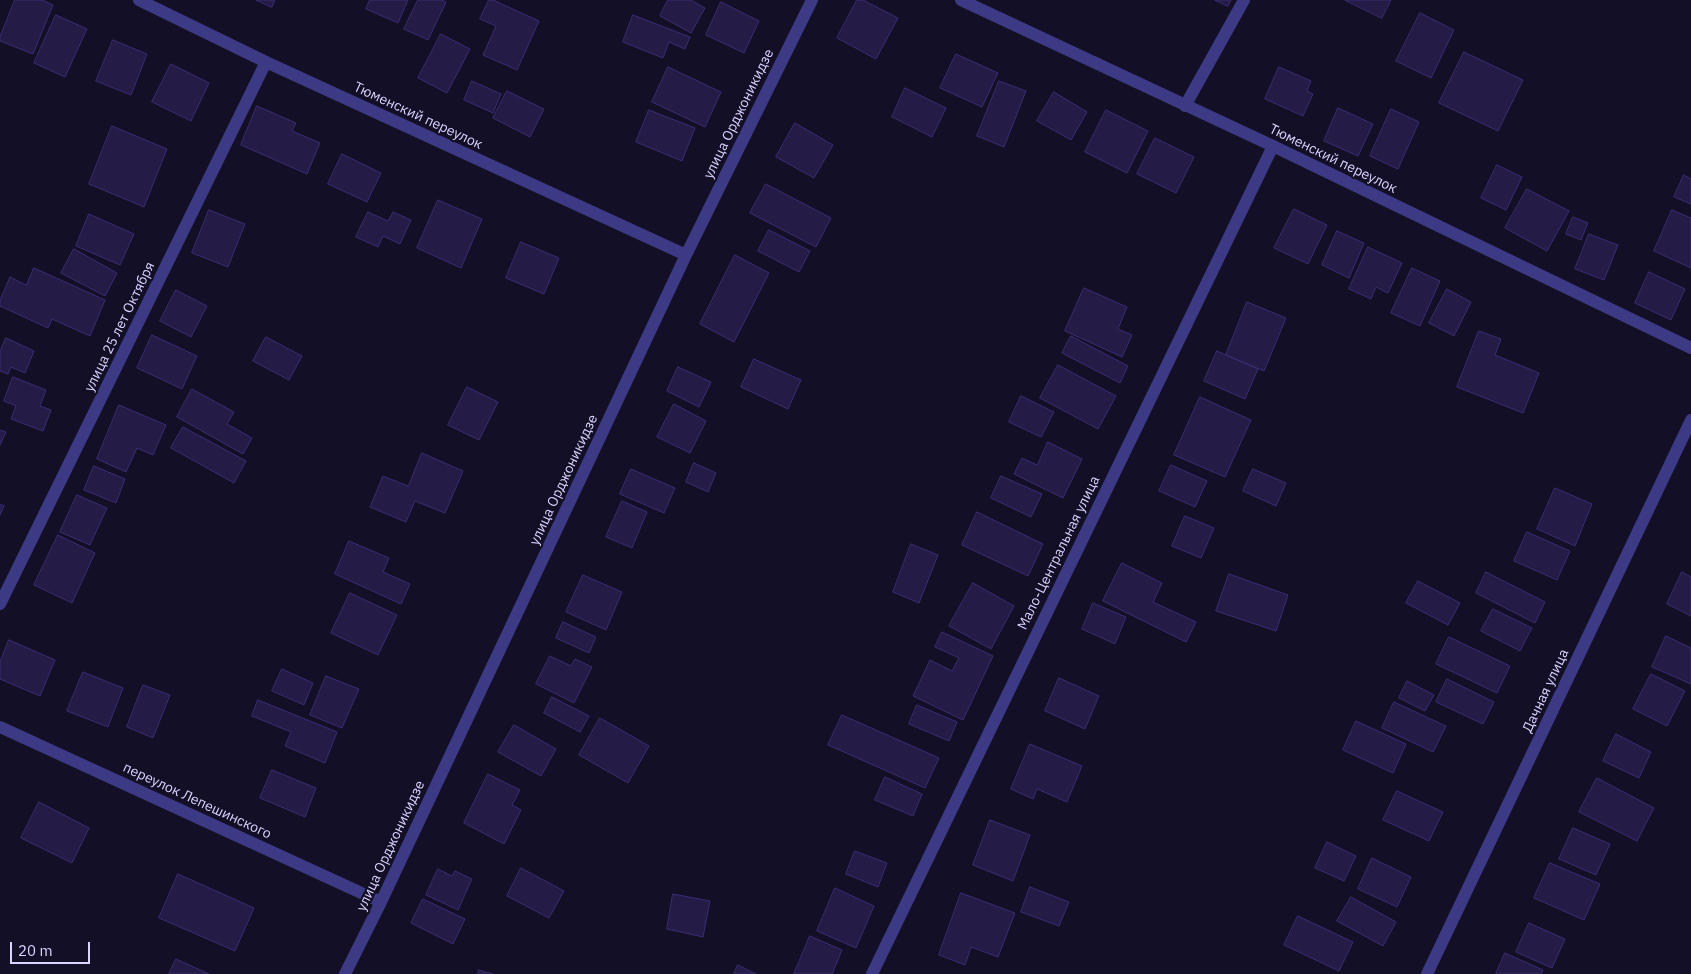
<!DOCTYPE html>
<html>
<head>
<meta charset="utf-8">
<style>
	body { margin:0 }
	#map { position:relative; width:1691px; height:974px; overflow:hidden; background:#130f26; font-family:"IBM Plex Sans",sans-serif }
	canvas { display:block }
	.scale { position:absolute; left:10px; top:942px; width:80px; height:22px; box-sizing:border-box; border:2px solid #d9d4ff; border-top:0; padding-left:6px; font-size:15px; line-height:18px; white-space:nowrap; color:#d9d4ff; -webkit-text-stroke:4px #130f26; paint-order:stroke }
</style>
</head>
<body>
<div id="map">
<canvas width="1691" height="974"></canvas>
<div class="scale">20 m</div>
</div>
<script>
const g = document.querySelector('canvas').getContext('2d');
g.lineJoin = 'round';
function fillPath(path, color) { g.fillStyle = color; g.fill(path, 'evenodd'); }
function strokePath(path, color, width, dash) { g.strokeStyle = color; g.lineWidth = width; g.lineCap = dash ? 'butt' : 'round'; g.setLineDash(dash || []); g.stroke(path); }
function drawText(font, color, halo, rows, align = 'center') {
  g.font = font + ' "IBM Plex Sans",sans-serif'; g.lineWidth = 4.5; g.setLineDash([]); g.textBaseline = 'middle'; g.strokeStyle = halo; g.fillStyle = color; for (const [text, x, y, turn = 0] of rows) {
    g.save(); g.translate(x, y); g.rotate((+turn || 0) * Math.PI / 180); g.textAlign = isNaN(turn) ? turn : align; if (halo) g.strokeText(text, 0, 0); g.fillText(text, 0, 0); g.restore();
  }
}
const building = new Path2D(`
	M15 0H42L53 5 33 54 0 41V37Z
	M256 0H275L272 7Z
	M370 0H408L398 23 366 9Z
	M418 0H442L446 2 428 40 404 29Z
	M489 0H493L539 21 517 70 483 55 496 26 480 19Z
	M668 0H691L705 8 691 33 660 16Z
	M857 0H863L898 18 876 59 837 38Z
	M1215 0H1231L1228 6Z
	M1345 0H1391L1382 18Z
	M721 2 759 21 744 53 706 35Z
	M1420 13 1454 30 1431 78 1396 61Z
	M56 15 87 29 65 77 34 63Z
	M633 15 690 37 685 49 669 42 663 58 623 42Z
	M441 34 470 49 447 93 418 78Z
	M113 40 147 54 131 95 96 81Z
	M1464 52 1523 80 1498 131 1439 103Z
	M956 54 998 73 982 107 940 88Z
	M171 64 209 83 191 121 152 102Z
	M668 67 721 92 705 127 652 102Z
	M1279 67 1311 81 1307 91 1313 94 1303 116 1265 99Z
	M472 81 501 94 493 113 464 100Z
	M999 81 1026 91 1004 147 977 136Z
	M905 88 946 108 932 137 892 117Z
	M507 91 544 109 530 137 493 118Z
	M1054 92 1087 112 1071 140 1037 121Z
	M257 106 296 123 292 131 320 143 307 174 241 145Z
	M1338 108 1373 124 1358 156 1324 141Z
	M1391 109 1419 122 1398 169 1370 156Z
	M649 110 695 128 682 161 636 142Z
	M1106 110 1148 131 1127 173 1085 152Z
	M795 123 833 145 814 178 776 157Z
	M112 126 167 149 144 207 89 184Z
	M1155 138 1194 157 1176 193 1137 174Z
	M342 154 381 173 367 202 328 184Z
	M1497 165 1522 177 1506 210 1481 198Z
	M1684 175 1691 179V204L1674 197Z
	M766 184 831 218 816 247 750 213Z
	M1527 189 1569 211 1547 251 1505 228Z
	M438 200 482 219 461 268 417 248Z
	M1294 209 1327 225 1308 264 1274 248Z
	M209 210 245 224 228 267 192 253Z
	M1672 210 1691 218V268L1654 251Z
	M368 212 388 221 393 212 411 220 400 244 383 236 378 247 356 237Z
	M89 214 134 234 120 265 76 246Z
	M1573 217 1588 223 1581 240 1566 234Z
	M769 230 810 251 799 272 758 251Z
	M1337 231 1364 243 1349 278 1322 265Z
	M1589 234 1618 245 1604 280 1575 269Z
	M521 242 559 258 544 294 506 278Z
	M1368 247 1402 263 1388 293 1376 287 1371 299 1349 289Z
	M74 249 117 273 105 296 61 273Z
	M735 255 769 273 734 342 700 324Z
	M34 268 105 300 90 336 52 319 48 328 0 306V300L10 277 26 285Z
	M1412 268 1440 281 1420 326 1391 313Z
	M1649 272 1685 289 1671 320 1635 303Z
	M1084 288 1127 307 1118 329 1132 335 1122 357 1065 331Z
	M1447 289 1471 302 1454 336 1429 323Z
	M176 290 207 306 191 337 160 321Z
	M1247 302 1286 318 1264 371 1226 355Z
	M1479 331 1501 339 1495 355 1539 373 1523 413 1457 387Z
	M152 335 197 356 182 389 137 368Z
	M1071 336 1128 366 1120 383 1062 353Z
	M266 337 302 356 289 380 253 361Z
	M6 338 34 351 25 373 11 367 8 374 0 371V352Z
	M1217 351 1258 369 1245 399 1204 381Z
	M754 359 801 380 788 409 741 387Z
	M1058 365 1116 396 1098 429 1040 398Z
	M678 367 711 382 699 407 667 391Z
	M13 377 46 390 40 406 51 410 43 431 11 419 16 406 4 401Z
	M467 387 498 402 479 440 448 425Z
	M192 389 234 412 227 424 252 438 243 454 177 417Z
	M1021 396 1054 412 1041 437 1009 422Z
	M1200 397 1251 420 1225 477 1174 455Z
	M674 404 706 421 690 453 657 437Z
	M119 405 166 425 153 455 137 448 126 472 97 459Z
	M183 427 246 461 234 483 171 448Z
	M0 430 6 432 0 445Z
	M1048 442 1082 459 1063 498 1014 474 1022 458 1037 465Z
	M422 453 463 471 445 513 415 501 406 522 370 507 383 476 408 486Z
	M694 463 716 473 708 492 686 482Z
	M1171 465 1207 481 1195 507 1159 491Z
	M94 466 125 479 116 503 84 490Z
	M631 469 675 488 664 513 620 494Z
	M1253 469 1286 483 1276 506 1243 491Z
	M1001 476 1042 494 1031 517 991 498Z
	M1555 488 1592 504 1575 546 1537 529Z
	M77 495 107 508 90 545 60 532Z
	M622 501 647 512 632 548 606 537Z
	M0 504 4 506 0 515Z
	M977 512 1043 544 1028 576 962 545Z
	M1185 516 1214 528 1201 558 1172 546Z
	M1527 532 1570 551 1557 580 1514 561Z
	M58 535 95 553 72 603 34 585Z
	M349 541 389 558 383 572 410 584 401 604 335 574Z
	M911 544 938 555 919 603 893 592Z
	M1122 563 1162 583 1153 602 1196 622 1186 642 1103 601Z
	M1486 572 1545 602 1535 623 1476 593Z
	M1682 572 1691 577V616L1667 604Z
	M1229 574 1288 595 1276 631 1216 611Z
	M583 575 622 592 606 630 566 612Z
	M1418 581 1460 603 1448 625 1406 603Z
	M973 583 1014 606 991 649 949 626Z
	M350 593 397 615 378 655 331 633Z
	M1093 603 1126 617 1115 644 1082 629Z
	M1493 609 1532 628 1520 651 1481 631Z
	M563 622 596 637 589 653 556 638Z
	M942 632 993 656 963 720 913 696 930 660 952 671 959 658 935 647Z
	M1666 636 1691 648V684L1652 667Z
	M1449 637 1510 666 1497 693 1436 664Z
	M9 640 55 660 40 696 0 679V662Z
	M550 656 571 666 575 659 592 667 574 703 536 684Z
	M282 669 313 683 304 705 272 691Z
	M83 672 123 688 108 727 67 711Z
	M1651 674 1685 691 1667 726 1633 709Z
	M326 676 359 689 342 728 310 715Z
	M1059 678 1099 696 1085 729 1045 711Z
	M1447 679 1494 702 1483 724 1436 702Z
	M1407 681 1434 695 1425 711 1399 698Z
	M143 685 170 695 153 738 127 727Z
	M552 697 589 716 580 732 544 713Z
	M258 700 337 732 325 763 285 746 291 732 252 716Z
	M1394 702 1446 726 1433 752 1382 728Z
	M917 705 957 722 949 741 909 724Z
	M842 715 939 758 925 788 828 745Z
	M600 718 649 746 628 783 579 755Z
	M1356 721 1406 744 1393 773 1343 750Z
	M514 725 556 749 541 776 498 752Z
	M1616 734 1651 752 1639 778 1603 761Z
	M1030 744 1082 766 1067 802 1037 789 1033 799 1011 789Z
	M272 770 316 788 305 817 260 798Z
	M488 774 520 790 512 805 521 810 504 844 464 823Z
	M885 777 922 794 913 816 875 800Z
	M1597 778 1654 808 1637 841 1579 812Z
	M1397 791 1443 812 1429 841 1383 820Z
	M39 802 89 828 72 863 21 838Z
	M990 820 1030 835 1013 881 973 865Z
	M1573 828 1610 844 1596 875 1559 859Z
	M1327 842 1356 856 1344 881 1315 868Z
	M855 851 887 863 878 887 846 874Z
	M1372 858 1411 877 1397 907 1358 889Z
	M1550 863 1600 884 1584 920 1534 898Z
	M521 868 564 891 549 918 507 896Z
	M438 869 452 876 455 871 472 879 458 910 426 895Z
	M178 874 254 908 235 951 159 918Z
	M1030 887 1069 902 1059 926 1021 912Z
	M835 888 874 906 856 948 817 931Z
	M961 893 1015 913 998 957 971 947 965 965 939 955Z
	M673 894 710 901 703 937 667 929Z
	M1351 897 1396 922 1383 946 1337 921Z
	M423 899 465 919 453 944 411 923Z
	M1298 916 1353 942 1339 971 1284 945Z
	M1529 923 1565 939 1552 968 1516 952Z
	M810 936 842 950 832 974H794Z
	M1505 953 1543 970 1541 974H1496Z
	M176 959 209 974H169Z
	M738 965 756 974H734Z
	M479 970 493 974H478Z`);
const service = new Path2D(`
	M1185 106 1244 0`);
const minor = new Path2D(`
	M139 0 266 62 686 255
	M0 604 266 62
	M0 727 381 902
	M345 974 381 902 686 255 812 0
	M872 974 1273 146`);
const tertiary = new Path2D(`
	M961 0 1273 146 1691 348
	M1427 974 1691 420`);
const streetNames = [
	["улица Орджоникидзе",739,114,-64],
	["Тюменский переулок",418,116,25],
	["Тюменский переулок",1333,159,26],
	["улица 25 лет Октября",120,327,-64],
	["улица Орджоникидзе",564,480,-65],
	["Мало-Центральная улица",1059,553,-64],
	["Дачная улица",1546,691,-65],
	["переулок Лепешинского",197,801,25],
	["улица Орджоникидзе",391,846,-65]
];
fillPath(building, '#241b47');
strokePath(building, '#3b2d73', 1);
strokePath(service, '#3d3a85', 12);
strokePath(minor, '#3d3a85', 12);
strokePath(tertiary, '#3d3a85', 12);
drawText('14px', '#d9d4ff', '#130f26', streetNames);
</script>
</body>
</html>
